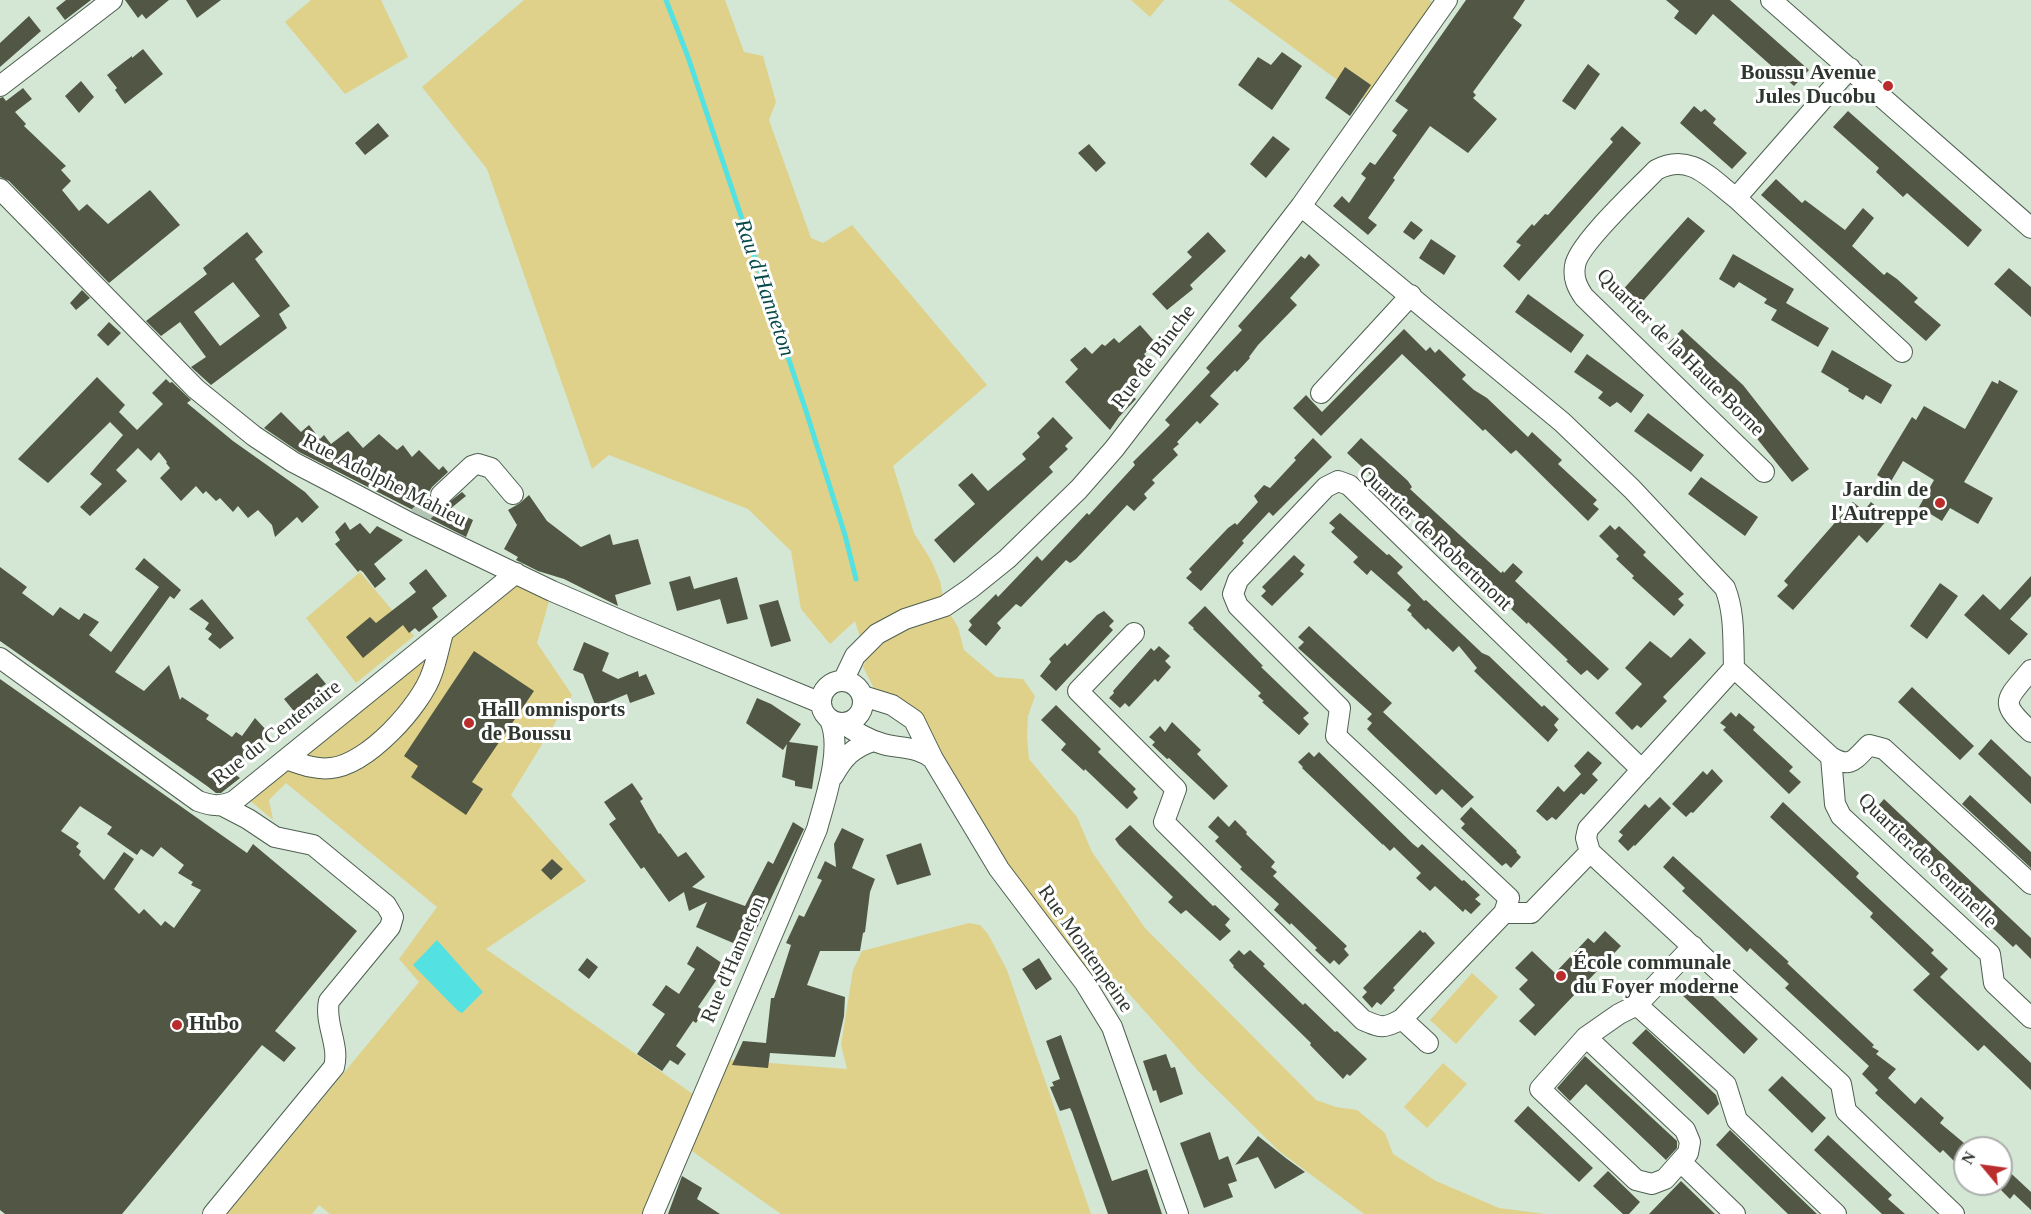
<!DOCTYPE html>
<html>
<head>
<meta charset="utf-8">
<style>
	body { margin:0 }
	#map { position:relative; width:2031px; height:1214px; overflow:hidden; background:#d3e7d4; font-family:Georgia,serif }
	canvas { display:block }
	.north { position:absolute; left:1953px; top:1136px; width:60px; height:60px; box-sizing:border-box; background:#fff; border:2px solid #acafac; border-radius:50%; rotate:299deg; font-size:16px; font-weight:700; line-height:24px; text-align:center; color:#2f362f }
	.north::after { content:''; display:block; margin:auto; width:21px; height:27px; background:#bb2c2c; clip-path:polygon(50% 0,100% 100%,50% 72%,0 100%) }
</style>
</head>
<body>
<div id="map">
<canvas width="2031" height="1214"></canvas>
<div class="north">N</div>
</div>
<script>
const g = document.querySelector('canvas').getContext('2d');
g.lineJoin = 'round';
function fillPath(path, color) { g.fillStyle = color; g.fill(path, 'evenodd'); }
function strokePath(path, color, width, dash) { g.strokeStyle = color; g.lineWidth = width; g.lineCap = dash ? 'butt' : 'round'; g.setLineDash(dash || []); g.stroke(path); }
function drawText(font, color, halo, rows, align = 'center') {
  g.font = font + ' Georgia,serif'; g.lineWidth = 6; g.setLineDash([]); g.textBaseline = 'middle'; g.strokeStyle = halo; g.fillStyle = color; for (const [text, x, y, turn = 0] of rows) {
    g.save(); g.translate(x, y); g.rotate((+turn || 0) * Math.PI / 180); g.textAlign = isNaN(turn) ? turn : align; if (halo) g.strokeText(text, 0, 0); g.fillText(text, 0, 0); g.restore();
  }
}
const green = new Path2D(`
	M311 0H381L408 57 345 94 285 22Z
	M524 0H725L744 52 763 56 776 102 769 120 811 238 823 243 852 225 987 385 893 466 914 533 931 560 940 581 945 606 958 627 964 650 996 677 1023 679 1035 696 1028 716 1027 736 1029 759 1077 817 1092 852 1145 928 1316 1100 1336 1107 1357 1110 1385 1133 1393 1154 1436 1181 1499 1208 1545 1214H1364L1279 1151 1199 1072 1115 978 1085 983 914 720 877 694 863 667 876 635 863 647 855 621 830 644 801 609 791 551 748 509 609 455 592 469 487 169 422 87Z
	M1131 0H1164L1150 17Z
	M1228 0H1429L1442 8 1373 106Z
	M360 572 414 636 356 683 306 618Z
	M516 573 552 591 537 643 572 695 511 795 586 881 486 949 700 1099 718 1059 847 1069 841 1045 853 970 862 951 969 923 980 925 988 934 1007 970 1091 1214H781L682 1144 653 1214H330L319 1205 312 1214H227L419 982 399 959 437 907 286 783 269 800 273 820 242 794Z
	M1472 973 1498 997 1456 1044 1430 1020Z
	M1443 1063 1467 1084 1427 1128 1404 1107Z`);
const water = new Path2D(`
	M437 940 483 992 462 1013 458 1011 413 965Z`);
const stream = new Path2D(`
	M666 0 688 57 807 414 845 535 856 579`);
const building = new Path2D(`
	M66 0H91L65 20 56 8Z
	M125 0H169L146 19 142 14 138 18Z
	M186 0H221L197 18Z
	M1466 0H1525L1513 18 1522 25 1473 92 1476 95 1473 98 1497 119 1468 153 1430 126 1393 178 1395 180 1368 218 1377 225 1368 235 1333 206 1342 196 1349 203 1366 178 1361 174 1370 162 1375 165 1397 135 1392 131 1408 110 1395 101Z
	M1666 0H1730L1809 70 1794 86 1713 14 1696 35 1674 18 1679 11Z
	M29 16 41 31 0 67V43Z
	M143 49 163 74 125 104 115 90 117 88 107 75 132 56V58Z
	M1282 52 1302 66 1272 110 1238 85 1258 57 1271 65Z
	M1588 64 1600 74 1575 110 1562 101Z
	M1345 67 1371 85 1350 116 1325 98Z
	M81 81 94 97 79 113 65 96Z
	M23 88 32 99 15 112 26 124 24 126 66 166 61 170 71 181 62 190 79 211 87 204 108 224 150 190 180 225 109 283 9 181 0 177V98L3 97 6 101Z
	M1694 106 1701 112 1705 109 1716 119 1713 123 1747 153 1732 169 1680 123Z
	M1848 111 1982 230 1968 247 1907 193 1903 197 1876 172 1879 168 1833 127Z
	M378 123 389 136 365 155 355 143Z
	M1622 126 1641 143 1519 281 1503 266 1521 245 1516 242 1532 224 1534 226 1545 214 1548 215 1613 142 1610 139Z
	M1273 136 1290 149 1266 178 1250 164Z
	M1089 144 1106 163 1096 172 1078 153Z
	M1776 179 1802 203 1805 200 1845 230 1863 208 1874 218 1852 246 1884 275 1887 272 1897 279 1918 298 1914 302 1941 325 1926 341 1761 195Z
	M1688 217 1705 231 1636 309 1619 294Z
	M1411 221 1423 230 1414 240 1403 232Z
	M247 232 263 252 255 259 290 306 279 314 287 328 211 385 191 367 206 357 180 322 161 336 146 321 207 274 203 268ZM233 282 260 316 220 346 194 312Z
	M1208 232 1226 251 1190 285 1193 289 1167 310 1152 294 1192 257 1187 252Z
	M1431 239 1456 256 1444 275 1419 258Z
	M1309 254 1320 265 1290 298 1297 305 1258 345 1249 357 1250 358 1237 372 1235 370 1210 396 1219 404 1200 424 1197 421 1177 442 1179 444 1173 449 1178 455 1152 480 1155 483 1144 494 1147 498 1134 511 1127 505 1076 559 1070 563 1066 560 1021 607 1016 604 997 623 1001 628 986 646 968 630 972 625 969 621 996 594 998 597 1037 556 1042 561 1087 513 1089 515 1135 465 1133 462 1170 425 1165 420 1210 372 1206 368 1242 330 1238 326 1301 256 1305 259Z
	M1733 254 1794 289 1786 303 1829 328 1818 347 1771 320 1777 310 1764 303 1767 299 1739 282 1734 288 1719 279Z
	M2009 268 2031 287V317L1994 284Z
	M82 290 90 298 76 310 70 303Z
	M1528 294 1584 335 1571 353 1515 312Z
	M109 322 121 333 108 346 97 335Z
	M1140 325 1156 343 1144 354 1152 364 1126 389 1136 399 1119 417 1110 430 1065 382 1078 369 1070 360 1085 347 1092 354 1102 344 1105 346 1114 338 1119 343Z
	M1404 329 1426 351 1430 347 1435 353 1439 349 1466 375 1462 379 1474 390 1487 398 1528 437 1532 432 1562 460 1558 464 1597 500 1593 504 1599 509 1588 521 1516 450 1511 454 1485 429 1483 431 1402 354 1321 436 1293 408 1306 395 1322 412Z
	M1682 329 1743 385 1809 469 1792 482 1725 399 1667 345Z
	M1832 350 1892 385 1881 404 1866 395 1863 400 1848 391 1849 389 1821 372Z
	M1587 354 1644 395 1631 413 1617 402 1610 407 1598 398 1603 392 1574 372Z
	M97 377 125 405 119 412 137 430 163 404 152 393 166 379 170 383 172 382 191 400 187 403 233 441 305 492 319 507 302 523 297 517 275 537 272 525 258 510 248 518 238 506 233 512 220 498 216 501 206 491 203 494 196 486 181 501 160 478 170 468 166 463 167 462 159 452 151 461 138 448 116 470 127 481 90 516 80 507 102 484 90 474 123 435 110 422 48 483 18 459Z
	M1999 380 2018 391 1964 482 1993 498 1978 524 1950 508 1942 521 1919 507 1934 480 1903 461 1890 483 1877 475 1912 417 1916 420 1924 406 1965 429 1992 381 1998 384Z
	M281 412 301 432 309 425 320 439 324 435 331 444 348 431 363 448 379 434 397 450 403 445 412 457 419 450 439 470 443 466 448 472 432 487 429 492 430 498 433 504 443 507 462 492 466 496 450 509 473 520 466 537 299 452 264 428Z
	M1648 413 1704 455 1691 472 1634 431Z
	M1053 417 1073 438 1065 446 1068 449 1049 467 1053 472 954 563 934 540 975 504 958 485 972 473 988 491 1026 459 1022 454 1040 437 1037 433Z
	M1313 438 1332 457 1273 516 1269 512 1242 541 1244 543 1201 591 1186 578 1192 572 1189 569 1228 528 1235 523 1237 525 1258 502 1254 496 1264 485 1270 488 1296 460 1294 458Z
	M1361 438 1408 481 1412 487 1410 489 1501 573 1503 571 1504 573 1513 563 1523 572 1515 581 1609 669 1598 680 1587 670 1581 675 1566 661 1568 660 1528 622 1527 624 1511 609 1513 607 1490 585 1485 591 1415 524 1420 519 1397 492 1393 496 1347 453Z
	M1701 477 1758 517 1745 536 1688 494Z
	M529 495 547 521 581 547 610 534 613 545 638 539 651 584 615 595 618 606 564 579 538 571 516 560 518 557 504 549 517 525 508 510 520 503Z
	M1853 502 1864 511 1871 502 1889 518 1867 543 1859 535 1793 610 1777 596 1788 585 1784 581Z
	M1340 513 1387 555 1389 554 1403 567 1397 573 1424 601 1426 600 1482 653 1489 656 1542 707 1544 705 1559 719 1554 725 1558 730 1548 742 1474 671 1477 668 1459 646 1453 652 1428 628 1426 630 1411 615 1412 614 1407 610 1411 605 1371 570 1367 575 1353 562 1358 557 1331 532 1335 528 1329 523Z
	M345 522 350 530 360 523 370 534 377 526 403 540 374 564 386 579 375 588 363 572 360 570 358 572 335 544 340 540 335 532Z
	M1610 525 1615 530 1619 526 1646 552 1643 555 1684 594 1678 599 1684 605 1674 616 1632 578 1634 576 1616 559 1619 556 1599 536Z
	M1294 555 1305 565 1300 571 1304 574 1272 606 1261 596 1266 591 1262 587Z
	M144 558 181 590 174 599 170 596 115 672 144 691 169 665 180 700 182 697 209 715 206 719 232 737 236 732 242 736 255 718 269 733 232 772 240 778 221 793H216L207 786 0 641V567L27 587 22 593 53 616 60 607 79 620 84 613 99 622 89 635 111 652 159 587 135 569Z
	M426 569 447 596 432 608 438 617 419 632 415 628 409 633 403 625 363 658 346 637 370 617 376 623 416 592 409 583Z
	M690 576 694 589 737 577 748 619 727 624 720 599 677 611 669 582Z
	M2031 576V596L2010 619 2028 634 2009 655 1964 615 1983 594 2000 610Z
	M1940 583 1958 596 1927 639 1910 626Z
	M202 599 234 638 220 649 208 639 212 634 205 629 209 623 189 609Z
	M778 600 791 641 771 647 759 605Z
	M1205 606 1263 666 1261 667 1309 713 1303 718 1309 724 1299 735 1262 702 1264 701 1258 696 1261 693 1193 629 1194 628 1188 623Z
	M1104 611 1114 621 1109 626 1113 630 1056 691 1040 676 1051 662 1049 659 1065 643 1067 646 1097 615Z
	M1309 626 1392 703 1383 712 1474 797 1462 808 1442 789 1436 795 1375 737 1367 729 1372 723 1367 719 1372 714 1298 648 1304 642 1298 637Z
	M1690 638 1706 653 1663 697 1667 701 1641 728 1637 725 1632 730 1615 713 1642 684 1625 668 1650 641 1671 658Z
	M584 642 609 653 602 671 618 679 638 671 639 677 646 674 655 694 630 703 627 694 596 707 583 674 573 670Z
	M1159 646 1170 656 1165 661 1171 667 1158 682 1155 679 1129 707 1125 703 1120 708 1109 698 1114 693 1113 691 1151 648 1154 651Z
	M474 651 534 691 472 782 483 789 466 815 411 777 418 766 404 756Z
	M317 673 326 684 317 690 320 693 312 699 314 702 297 715 284 699Z
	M0 679 247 853 253 844 357 931 275 1031 296 1048 284 1062 262 1045 122 1214H5L0 1210ZM80 806 112 827 107 834 137 855 141 849 153 857 161 847 184 865 178 873 193 882 191 885 201 890 174 928 165 921 161 926 144 909 139 914 114 889 134 859 124 852 104 880 79 855 81 851 76 847 79 843 61 831Z
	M1912 687 1974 746 1960 760 1898 702Z
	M757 698 771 704 801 724 789 742 818 746 812 789 795 786V781L782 777 787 744 783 750 746 723Z
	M1056 705 1101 749 1098 752 1136 789 1133 792 1138 798 1127 809 1085 769 1084 771 1061 750 1066 744 1041 720Z
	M1731 712 1736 717 1739 713 1755 727 1753 730 1793 767 1789 771 1801 782 1789 794 1723 730 1726 727 1720 723Z
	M1172 722 1201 750 1197 754 1228 786 1214 800 1169 758 1167 759 1152 745 1155 742 1149 737 1160 726 1165 732Z
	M1991 739 2031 777V804L1978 754Z
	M1588 751 1602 763 1592 774 1598 780 1584 795 1581 793 1556 820 1552 817 1547 821 1536 811 1558 786 1564 792 1581 774 1574 766Z
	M1309 752 1314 757 1319 752 1413 844 1418 848 1422 844 1462 881 1464 880 1480 895 1475 899 1481 904 1471 914 1465 909 1463 912 1435 886 1430 891 1416 878 1421 873 1394 847 1390 851 1383 844V845L1302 768 1303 767 1298 762Z
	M1712 769 1723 781 1693 813 1691 812 1686 817 1672 804 1703 771 1707 775Z
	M632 783 643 799 640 801 659 834 660 833 678 857 686 852 705 877 692 887 745 906 768 861 773 864 793 822 804 829 747 949 696 927 707 902 689 911 684 892 669 902 644 867 641 869 609 824 616 819 604 802Z
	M1970 795 2031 852V868L1962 804Z
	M1660 797 1671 808 1635 846 1634 845 1628 851 1618 841 1623 835 1619 832 1645 804 1649 808Z
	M1884 799 2031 938V959L2016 944 2013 947 1871 814Z
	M1783 802 1859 873 1856 877 1934 950 1931 953 1948 969 1940 977 2031 1063V1090L1984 1045 1978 1051 1913 990 1930 974 1870 917 1873 913 1770 817Z
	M1471 807 1517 851 1516 852 1521 857 1511 868 1506 863 1502 866 1461 828 1465 824 1460 819Z
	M1218 816 1229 827 1235 820 1247 832 1246 834 1275 862 1271 867 1277 872 1273 876 1347 946 1344 949 1349 955 1339 965 1334 960 1330 964 1315 950 1317 948 1291 923 1290 925 1274 910 1279 904 1240 869 1242 867 1215 841 1219 837 1208 827Z
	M1130 825 1213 906 1215 905 1230 919 1225 925 1231 931 1220 941 1186 910 1181 914 1168 902 1173 897 1119 845 1115 839Z
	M842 828 864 839 852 868 875 879 870 892 865 932 863 933 860 951H820L807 985 845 997 844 1016 835 1057 770 1053 768 1068 732 1065 743 1041 766 1043 771 998H774L791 945 786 943 799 915 804 917 822 880 817 878 825 861 836 867 834 844Z
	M921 843 931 875 897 885 886 855Z
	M1673 856 1789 962 1787 963 1874 1045 1872 1047 1879 1051 1876 1054 1896 1069 1888 1078 1915 1104 1921 1097 1944 1118 1940 1123 1964 1143V1148L1954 1161 1943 1150 1940 1153 1875 1093 1878 1090 1862 1074 1869 1066 1785 988 1789 984 1750 948 1747 952 1682 891 1685 888 1663 867Z
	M552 859 563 869 551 880 541 870Z
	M1420 930 1423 933 1425 932 1435 943 1393 988 1395 990 1381 1005 1377 1002 1372 1008 1362 997 1367 992 1363 988Z
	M1605 931 1621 946 1535 1036 1519 1021 1535 1005 1519 989 1528 980 1515 968 1532 951 1555 973 1588 938 1594 943Z
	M697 946 726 966 698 1007 704 1011 696 1023 693 1021 676 1046 686 1054 678 1065 670 1060 662 1071 637 1054 665 1014 652 1005 666 985 679 994 695 969 687 964Z
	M1239 950 1244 955 1250 950 1265 964 1263 966 1303 1005 1305 1003 1335 1032 1337 1031 1367 1059 1350 1076 1347 1074 1343 1079 1310 1045 1311 1043 1233 967 1234 966 1229 960Z
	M587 958 598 967 589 979 578 970Z
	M1039 958 1052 979 1036 990 1022 969Z
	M1694 978 1758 1039 1744 1054 1680 993Z
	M1646 1029 1716 1095 1719 1104 1708 1115 1632 1043Z
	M1061 1035 1112 1181 1147 1169 1162 1214H1108L1072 1112 1070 1108 1060 1111 1050 1087 1054 1086 1052 1082 1060 1079 1046 1041Z
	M1166 1054 1171 1068 1175 1067 1183 1094 1160 1103 1156 1090 1153 1091 1143 1061Z
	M1585 1056 1677 1141V1148L1666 1160 1586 1084 1570 1101 1557 1088Z
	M1782 1076 1826 1118 1812 1133 1768 1090Z
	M1528 1106 1593 1168 1579 1182 1514 1121Z
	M1730 1130 1792 1190 1817 1214H1788L1716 1145Z
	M1210 1132 1219 1160 1228 1156 1237 1181 1228 1184 1233 1197 1204 1208 1180 1143Z
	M1828 1135 1892 1195 1888 1199 1905 1214H1882L1814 1150Z
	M1258 1136 1287 1159 1305 1172 1275 1189 1258 1157 1235 1165Z
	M2001 1164 2031 1192V1210L2014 1194 2010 1199 2001 1190Z
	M1608 1171 1640 1202 1629 1214H1623L1593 1186Z
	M682 1176 702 1188 697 1199 720 1214H668Z
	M1681 1181 1715 1214H1649Z`);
const minorTunnel = new Path2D(`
	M418 517 441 495`);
const minor = new Path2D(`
	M1771 0 2031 228
	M0 86 112 0
	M0 189 196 389 254 436 293 462 412 524 552 591 631 625 821 703
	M1736 198 1902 352
	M1321 393 1411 295
	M1764 472 1584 297C1577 287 1573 278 1575 266 1577 245 1639 188 1656 170 1690 152 1710 178 1736 198L1850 68
	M441 495 472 466 478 464 491 468 513 494
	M1134 633 1078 691 1176 789 1164 822 1363 1020C1381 1028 1384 1029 1402 1019L1504 913H1531L1590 852 1586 838 1588 829 1734 668C1733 641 1735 613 1725 588L1632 489 1562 422 1301 206
	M0 658 198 801C212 806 220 807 234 801L516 573
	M1734 668 1831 757C1851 769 1855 759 1869 745L1884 749 2031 884
	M2031 670C2004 702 1999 702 2031 732
	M821 702a21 21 0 1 1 42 0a21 21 0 1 1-42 0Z
	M843 681 855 656 877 634 905 619 945 606 971 588 1007 559 1079 489 1114 449 1301 206 1447 0
	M863 696 892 705 914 720 933 759 999 869 1085 983 1112 1027 1178 1214
	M844 724C856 732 868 740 883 744 901 749 918 746 933 759
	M1831 757 1835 804 1841 816 1990 954 1994 983 2031 1018
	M286 759C301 764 315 770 331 768 367 765 421 706 432 673 437 660 439 646 443 633
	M833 776C844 757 852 748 873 741
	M1590 852 1841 1084 1846 1111 1954 1214
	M1504 913 1509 898 1336 736 1340 708 1238 606 1233 594 1238 580 1326 487 1338 481 1349 485 1642 770
	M1637 1005 1726 1085 1737 1120 1836 1214
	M1402 1019 1428 1043
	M1586 1037 1685 1130 1690 1142 1688 1153 1665 1179 1652 1184 1636 1180 1540 1089 1586 1037 1619 1014 1637 1005 1693 946
	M1681 1162 1735 1214
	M213 1214 334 1067C340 1045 324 1023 329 1001L390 927 393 917 386 905 313 845 275 837 248 819 223 806
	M653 1214 817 829C825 799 843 749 830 720`);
const markers = [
	[1888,86,6,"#bb2c2c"],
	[1940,503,6,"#bb2c2c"],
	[469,723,6,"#bb2c2c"],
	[1561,976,6,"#bb2c2c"],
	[177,1025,6,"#bb2c2c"]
];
const poiNames = [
	["Boussu Avenue",1876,74,"right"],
	["Jules Ducobu",1876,98,"right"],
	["Jardin de",1928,491,"right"],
	["l'Autreppe",1928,515,"right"],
	["Hall omnisports",481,711],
	["de Boussu",481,735],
	["École communale",1573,964],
	["du Foyer moderne",1573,988],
	["Hubo",189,1025]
];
const streetNames = [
	["Quartier de la Haute Borne",1680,353,45],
	["Rue de Binche",1154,357,-53],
	["Rue Adolphe Mahieu",384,481,27],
	["Quartier de Robertmont",1435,539,43],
	["Rue du Centenaire",277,733,-38],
	["Quartier de Sentinelle",1927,861,44],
	["Rue Montenpeine",1085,949,55],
	["Rue d'Hanneton",734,960,-67]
];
const waterNames = [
	["Rau d'Hanneton",764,288,71]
];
fillPath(green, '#dfd189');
fillPath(water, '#53e1e2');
strokePath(stream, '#53e1e2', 5);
fillPath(building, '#515744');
strokePath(minorTunnel, '#b2c4b3', 20, [20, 10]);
strokePath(minor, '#4e5f50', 22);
strokePath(minor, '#fff', 20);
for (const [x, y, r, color] of markers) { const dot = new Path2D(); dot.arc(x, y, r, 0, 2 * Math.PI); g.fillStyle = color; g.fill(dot); strokePath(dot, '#fff', 2); }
drawText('bold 21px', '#2f362f', '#fff', poiNames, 'left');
drawText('21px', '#2f362f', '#fff', streetNames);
drawText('italic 22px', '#084a4a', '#fff', waterNames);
</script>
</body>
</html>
